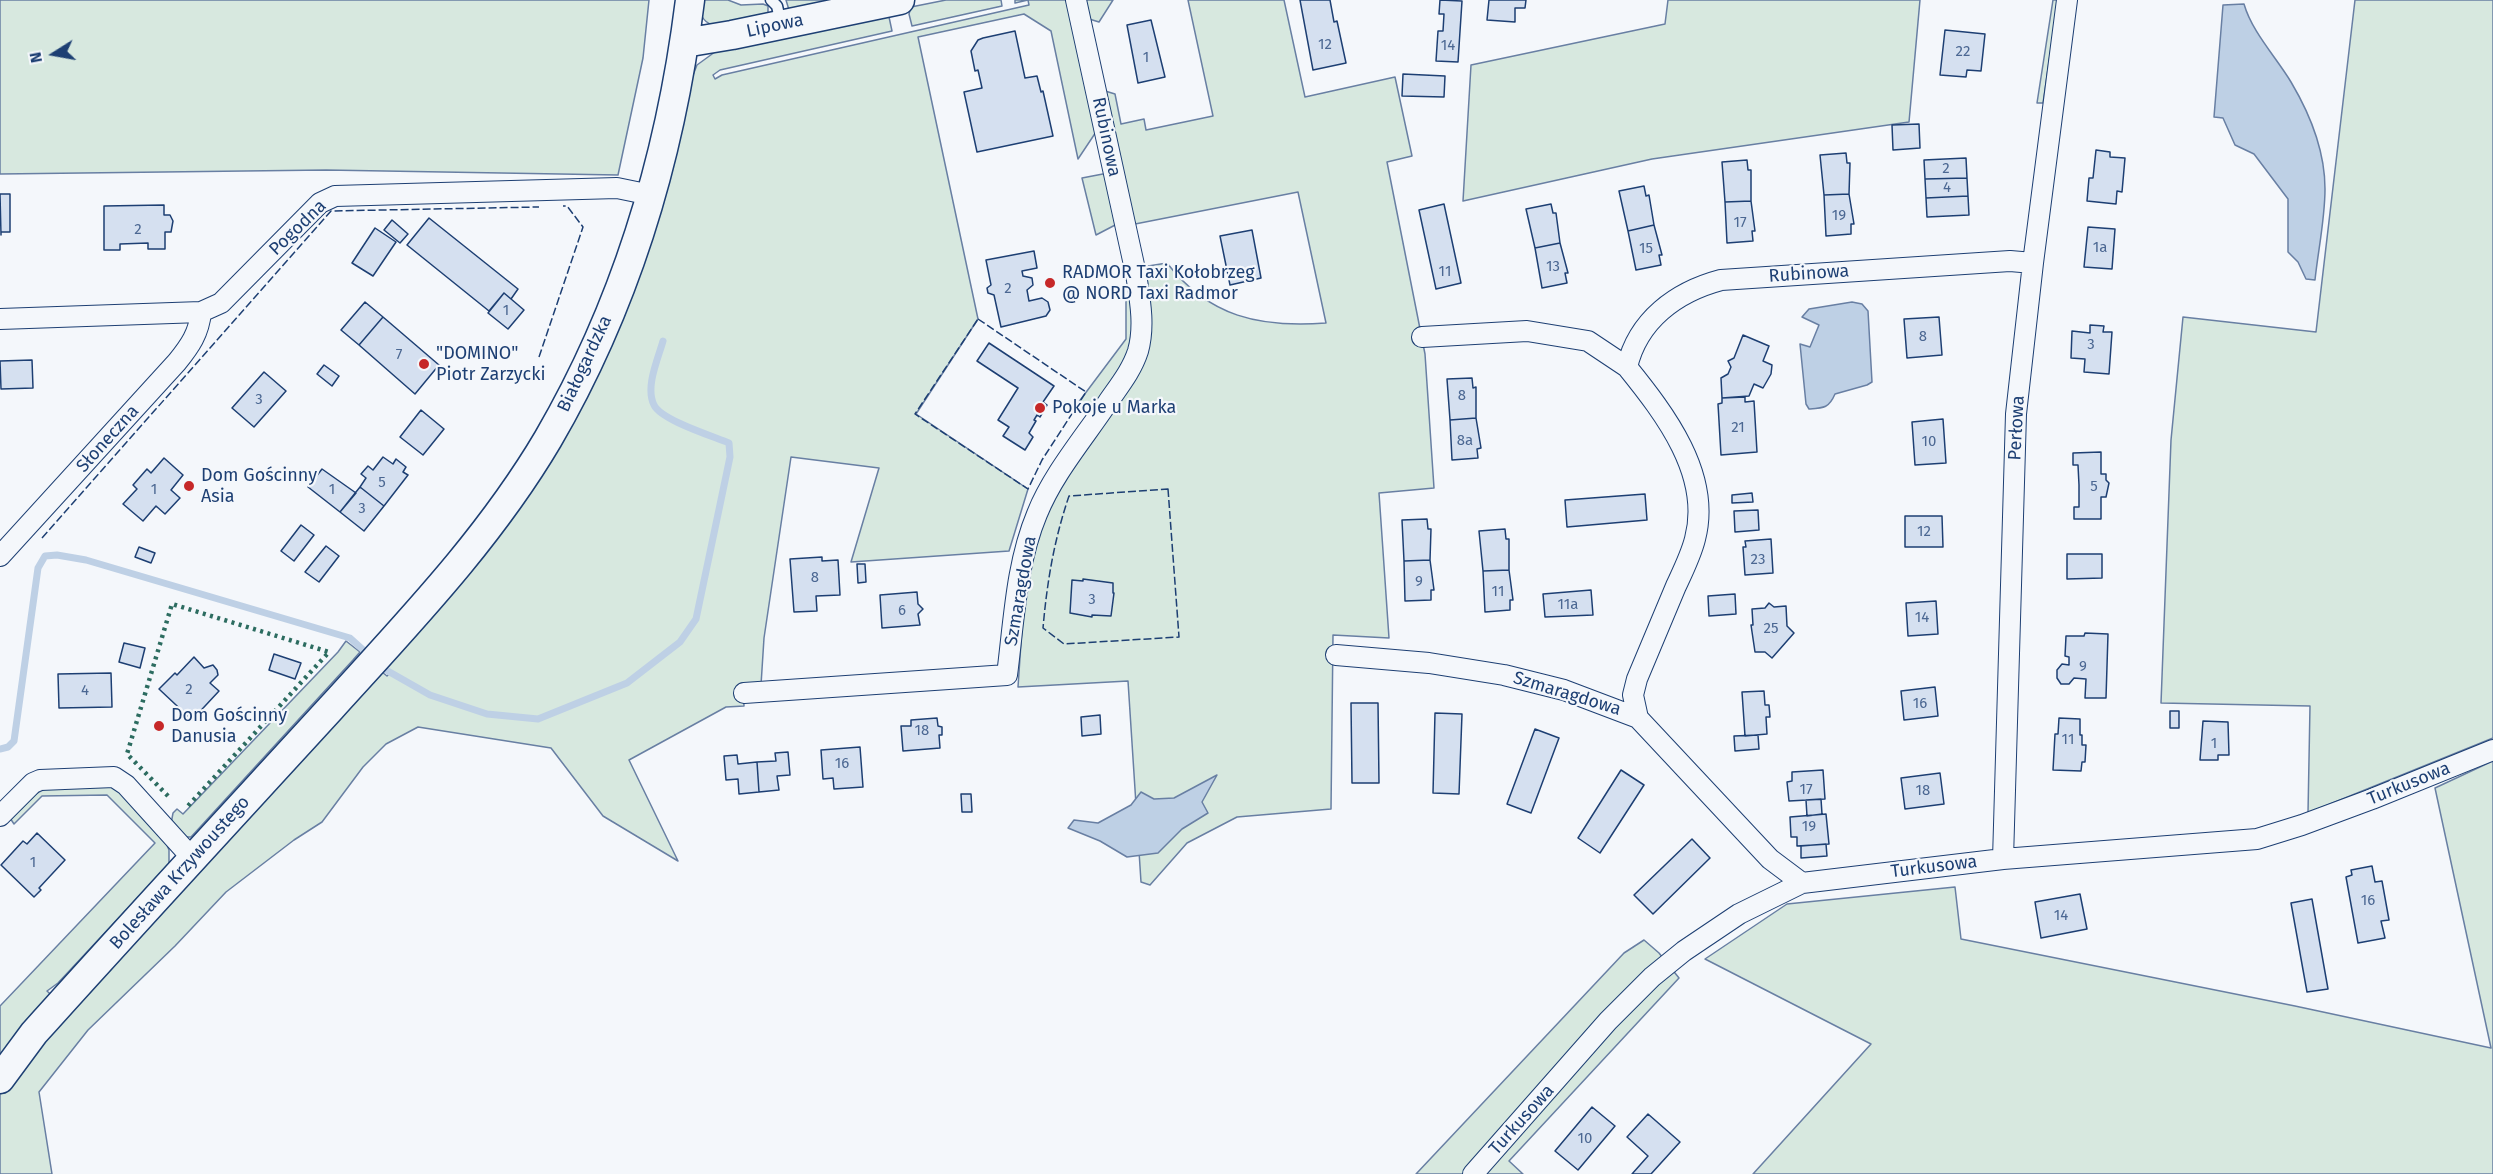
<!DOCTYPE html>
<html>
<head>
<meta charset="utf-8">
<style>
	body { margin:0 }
	#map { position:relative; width:2493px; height:1174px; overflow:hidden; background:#f4f7fb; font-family:"Fira Sans",sans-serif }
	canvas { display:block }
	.north { position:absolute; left:24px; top:24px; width:60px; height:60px; -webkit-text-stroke:4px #f4f7fb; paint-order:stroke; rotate:259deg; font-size:16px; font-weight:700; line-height:24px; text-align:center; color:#1d3f73 }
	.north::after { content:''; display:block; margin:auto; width:21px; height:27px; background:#1d3f73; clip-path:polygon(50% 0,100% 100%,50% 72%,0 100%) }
</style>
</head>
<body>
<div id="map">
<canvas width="2493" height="1174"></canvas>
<div class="north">N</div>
</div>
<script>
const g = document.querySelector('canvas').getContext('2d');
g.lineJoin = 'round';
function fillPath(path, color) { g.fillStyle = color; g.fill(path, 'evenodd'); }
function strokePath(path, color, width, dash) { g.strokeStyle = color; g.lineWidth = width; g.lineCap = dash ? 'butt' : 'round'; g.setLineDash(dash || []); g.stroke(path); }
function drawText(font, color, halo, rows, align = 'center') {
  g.font = font + ' "Fira Sans",sans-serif'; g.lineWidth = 4.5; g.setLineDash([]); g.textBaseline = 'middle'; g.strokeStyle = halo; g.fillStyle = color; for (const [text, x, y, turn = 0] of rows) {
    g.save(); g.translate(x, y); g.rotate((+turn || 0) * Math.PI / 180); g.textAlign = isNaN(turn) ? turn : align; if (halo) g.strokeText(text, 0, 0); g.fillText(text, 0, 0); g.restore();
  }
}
const green = new Path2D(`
	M0 0H649L643 58 618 175 326 170 0 174Z
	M700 0H728L741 5 763 4 768 6V16L714 26C701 21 699 13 700 0Z
	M786 0H857L789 10Z
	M946 0H1001L1002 6 912 26 909 14 911 7Z
	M1015 0H1070L1098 129 1078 159 1051 31 1024 14 918 37 978 319 916 414 1028 489 1009 551 851 562 879 468 791 457 764 638 761 685 743 687 744 706 726 707 629 760 678 861 603 816 551 748 418 727 386 744 363 767 322 822 294 840 226 892 175 946 88 1030 39 1092 52 1174H0V1006L155 843 107 795 42 796 14 824 10 818 35 794 45 789 98 783 112 787 120 792 164 838 169 850V864L58 983 47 991 68 1011 382 672 387 676 391 672 386 667 527 492 697 65 719 49 886 13 889 17 892 31 720 70 713 75 715 79 722 75 1029 5 1028 0 1015 3Z
	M1083 0H1113L1099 22 1086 18Z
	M1188 0H1284L1305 97 1395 77 1412 156 1387 162 1425 354 1434 488 1379 493 1389 638 1333 635 1331 809 1237 817 1187 843 1150 885 1141 882 1128 681 1018 687 1025 584 1048 504 1130 381 1142 267 1167 263C1209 317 1260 328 1326 323L1298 192 1130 225 1102 90 1115 94 1121 124 1144 119 1146 130 1213 116Z
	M1668 0H1920L1909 122 1652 159 1463 201 1471 65 1665 24Z
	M2053 0H2058L2043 103H2037Z
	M2355 0H2493V738L2308 813 2310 706 2161 703 2171 440 2183 317 2316 332Z
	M1108 173 1119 223 1096 235 1082 178Z
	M1126 297 1135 301 1133 350 1096 409 1078 403 1126 339Z
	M346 641 360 652 353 660 191 837H185L171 824 173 813 177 809 183 814 338 652Z
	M2493 761V1174H1753L1871 1044 1705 959 1787 904 1955 887 1961 939 2295 1006 2491 1048 2435 788Z
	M1644 940 1659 953 1679 978 1509 1161 1523 1174H1416L1624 953Z`);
const water = new Path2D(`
	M2244 4C2252 32 2276 57 2291 82 2310 114 2325 152 2325 189 2325 219 2318 251 2315 280L2306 279 2298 262 2288 252V199L2254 154 2235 145 2223 118 2214 117 2223 5Z
	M1852 302 1862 304 1868 311 1872 382 1867 385 1835 394C1829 408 1824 408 1809 409L1806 404 1800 344 1810 347 1819 325 1802 317 1809 309Z
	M1217 775 1202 802 1208 813 1182 829 1158 853 1127 857 1100 841 1068 828 1074 820 1098 823 1131 805 1141 792 1154 799 1174 798Z`);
const stream = new Path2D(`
	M379 663 386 670 430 695 487 714 538 719 627 683 680 642 696 619 730 457 729 443C712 436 661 420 654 405 645 387 658 359 663 341
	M0 749 8 747 14 741 38 568 45 556 57 555 86 560 350 638 370 656`);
const building = new Path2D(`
	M1300 0H1330L1334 22 1337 21 1346 63 1313 70Z
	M1440 0 1462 1 1458 62 1436 61 1438 31H1443L1444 14H1439Z
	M1489 0H1526L1525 8H1515V22L1487 20Z
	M1151 20 1165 77 1138 83 1127 25Z
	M1945 30 1985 34 1981 71 1967 70 1966 77 1940 75Z
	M1015 31 1025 78 1037 76 1041 92 1043 91 1053 136 977 152 964 92 982 88 978 70 975 71 971 51 978 40 983 38Z
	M1403 74 1445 76 1444 97 1402 96Z
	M1919 124 1920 148 1893 150 1892 125Z
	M2096 150 2110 152V157L2125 158 2122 192 2117 191 2116 204 2087 201 2089 178H2093Z
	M1846 153 1847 163H1850L1849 194 1824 195 1820 155Z
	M1966 158 1967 178 1925 179 1924 160Z
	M1747 160 1748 170H1751V201L1725 202 1722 162Z
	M1967 178 1968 196 1926 198 1925 179Z
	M1644 186 1646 196 1649 195 1654 225 1628 231 1619 191Z
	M0 194H10V232H1V235Z
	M1849 194 1854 224H1851V234L1826 236 1824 195Z
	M1968 196 1969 215 1927 217 1926 198Z
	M1751 201 1755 231H1752L1753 241 1727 243 1725 202Z
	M1444 204 1461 283 1436 289 1419 210Z
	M1551 204 1553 213H1556L1560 243 1535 248 1526 209Z
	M164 205V215H170L173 221 171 232H165V249H148V243L120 244V250H104V206Z
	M429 218 518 289 511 299 504 293 489 311 407 245Z
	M392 220 408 234 400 243 384 230Z
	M1654 225 1662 255H1659L1661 265 1636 270 1628 231Z
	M2088 227 2115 229 2112 269 2084 267Z
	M375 228 396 242 373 276 352 263Z
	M1252 230 1261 278 1230 285 1220 236Z
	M1560 243 1568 273H1565L1567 283 1542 288 1535 248Z
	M1034 251 1037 268 1022 271 1023 276 1032 278 1033 285 1027 290 1029 301 1042 298 1048 302 1050 310 1046 316 1001 327 994 295 988 293 987 288 991 285 986 260Z
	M504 293 524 310 508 329 488 313Z
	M365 302 383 317 359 345 341 330Z
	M383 317 439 365 415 394 359 345Z
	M1939 317 1942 355 1907 358 1904 319Z
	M2090 325 2104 326 2103 332H2112L2109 374 2084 372 2085 359 2071 358 2072 331 2090 333Z
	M1743 335 1769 346 1763 361 1772 365 1771 374 1763 388 1754 384 1749 396 1722 398 1721 378 1728 374 1731 367 1728 361 1734 358Z
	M989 343 1054 386 1043 402 1047 405 1040 417 1037 415 1034 420 1036 421 1029 433 1033 437 1025 450 1003 436 1009 427 998 420 1018 388 977 361Z
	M32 360 33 388 1 389 0 361Z
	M324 365 339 376 332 386 317 374Z
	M264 372 286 391 254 427 232 408Z
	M1472 378 1473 388 1476 387V418L1450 420 1447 379Z
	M1745 397V402L1754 401 1757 452 1721 455 1718 404 1722 403V398Z
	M421 410 444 429 423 455 400 437Z
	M1476 418 1481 448 1477 449 1478 458 1452 460 1450 420Z
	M1943 419 1946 463 1915 465 1912 422Z
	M2101 452V474H2106V480L2109 483 2106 497H2101V519H2074V507H2079V485L2078 465H2073V453Z
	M383 457 393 464 396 459 406 467 403 472 408 475 384 506 360 487 366 478 361 474 368 466 373 470Z
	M164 458 183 475 171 490 180 498 165 514 156 506 143 521 123 504 137 489 133 485 147 469 151 473Z
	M322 469 356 493 340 512 308 487Z
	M360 487 384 506 364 531 340 512Z
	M1752 493 1753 502 1732 503V495Z
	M1645 494 1647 520 1567 527 1565 500Z
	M1758 510 1759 530 1735 532 1734 511Z
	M1905 516H1942L1943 547H1905Z
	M1427 519 1428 529H1431L1430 560 1404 561 1402 520Z
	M301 525 314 535 294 561 281 551Z
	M1505 529 1506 539H1509V570L1483 571 1479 531Z
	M1771 539 1773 573 1745 575 1743 547H1746L1745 541Z
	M326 546 339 556 319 582 305 572Z
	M139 547 155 553 151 563 135 557Z
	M2067 554H2102V578L2067 579Z
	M822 557V561L838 560 840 595 816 596 817 611 794 612 790 559Z
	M1430 560 1434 590H1431V600L1405 601 1404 561Z
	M857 564H865L866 582 858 583Z
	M1509 570 1513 600H1510V610L1485 612 1483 571Z
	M1083 579 1113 583V593H1114L1111 616 1092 615V617L1070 613 1072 580 1083 581Z
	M1591 590 1593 615 1545 617 1543 594Z
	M917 592 918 604 923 609 918 614 920 625 882 628 880 595Z
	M1735 594 1736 614 1709 616 1708 596Z
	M1936 601 1938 634 1908 636 1906 603Z
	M1769 603 1774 607 1786 606 1787 626 1794 633 1772 658 1765 652H1755L1751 625H1753L1752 609 1765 608Z
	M2085 633 2108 634 2106 698H2085L2086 679 2074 678 2069 684H2061L2057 678V670L2062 664 2069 665V657L2065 656 2066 636H2084Z
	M124 643 145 648 140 668 119 662Z
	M274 654 301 663 295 679 269 670Z
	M194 657 204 668 213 665 217 670 218 675 210 683 219 691 192 720 159 689 175 673 177 675Z
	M111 673 112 707 59 708 58 674Z
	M1935 687 1938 716 1904 720 1901 691Z
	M1764 691 1765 705H1769L1770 717H1766L1767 734 1745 736 1742 692Z
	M1351 703H1378L1379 783H1352Z
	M2170 711H2179V728H2170Z
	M1435 713 1462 714 1459 794 1433 793Z
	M1100 715 1101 734 1082 736 1081 717Z
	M937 718 938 726 942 727V735H939L940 748 903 751 901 726H911V720Z
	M2059 718 2080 719V735H2082V745H2086L2085 762H2082L2081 771 2053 770 2055 734H2058Z
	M2203 721 2228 722 2229 755H2218V760H2200Z
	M1535 729 1559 738 1531 813 1507 804Z
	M1758 735 1759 749 1735 751 1734 736Z
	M860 747 863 787 834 789 833 778 823 779 821 750Z
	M788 752 790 775 777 776 779 790 759 792 757 762 776 761 775 753Z
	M737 755 738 764 757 762 759 792 739 794 738 779 726 780 724 756Z
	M1621 770 1644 785 1600 853 1578 838Z
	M1823 770 1825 799 1789 801 1787 782 1792 781V772Z
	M1940 773 1944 804 1905 809 1901 778Z
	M961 794H971L972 812H962Z
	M1821 799 1822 814 1807 816 1806 800Z
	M1826 814 1829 844 1797 846V837H1791L1790 817Z
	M37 833 65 860 39 888 41 890 34 897 1 865 23 841 27 844Z
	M1692 839 1710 858 1653 914 1634 895Z
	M1826 844 1827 856 1801 858V846Z
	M2372 866 2375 882 2382 881 2389 920 2381 921 2385 938 2358 943 2346 877 2352 875 2351 870Z
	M2080 894 2087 929 2041 938 2035 902Z
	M2312 899 2328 989 2307 992 2291 903Z
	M1592 1107 1615 1126 1578 1170 1555 1151Z
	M1648 1114 1680 1142 1651 1174H1632L1648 1156 1627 1137Z`);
const lane = new Path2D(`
	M771 0 777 6 781 24`);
const street = new Path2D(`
	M0 319 201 312 221 303 320 203 335 196 617 188 651 195
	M1422 337 1527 331 1588 341 1627 367
	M0 556 177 362C190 346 199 333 201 312
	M1336 655 1429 663 1504 675 1564 690 1638 718 1770 859 1802 883
	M744 693 1007 675C1014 621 1016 564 1037 514 1053 474 1084 438 1108 402 1119 386 1132 370 1138 351 1145 326 1140 300 1136 274L1076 0
	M1638 718 1633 695 1637 679C1650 648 1663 617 1676 586 1683 571 1691 555 1695 539 1712 475 1665 414 1627 367 1638 320 1676 292 1721 280L2010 261 2033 263
	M0 816 33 783 40 780 114 777 126 785 193 859
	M2003 859 2016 414 2033 263 2067 0
	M1473 1174 1608 1021 1652 977 1684 951 1739 914 1802 883 2003 859 2257 839 2302 825 2372 799 2493 750`);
const secondary = new Path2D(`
	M685 41H696L732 35 900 0
	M0 1079 34 1033C132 924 232 816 331 708 408 623 489 539 548 439 626 305 671 154 690 0`);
const hedge = new Path2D(`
	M168 796 127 754 172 604 329 652 187 807`);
const fence = new Path2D(`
	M978 319 1086 392 1042 460 1028 489 915 414Z
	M539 357 583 227 567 206H563
	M1168 489 1179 637 1064 644 1043 628C1047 582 1054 540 1069 496Z
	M42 538 331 211 539 207`);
const markers = [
	[1050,283,6,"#c62828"],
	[424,364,6,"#c62828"],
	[1040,408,6,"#c62828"],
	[189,486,6,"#c62828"],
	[159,726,6,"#c62828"]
];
const numberNames = [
	["12",1325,45],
	["14",1448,46],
	["22",1963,52],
	["1",1146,58],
	["2",1946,169],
	["4",1947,188],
	["19",1839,216],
	["17",1740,223],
	["2",138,230],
	["1a",2100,248],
	["15",1646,249],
	["13",1553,267],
	["11",1445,272],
	["2",1008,289],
	["1",506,311],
	["8",1923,337],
	["3",2091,345],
	["7",399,355],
	["8",1462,396],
	["3",259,400],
	["21",1738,428],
	["8a",1465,441],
	["10",1929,442],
	["5",382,483],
	["5",2094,487],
	["1",154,490],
	["1",332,490],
	["3",362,509],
	["12",1924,532],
	["23",1758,560],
	["8",815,578],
	["9",1419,582],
	["11",1498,592],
	["3",1092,600],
	["11a",1568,605],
	["6",902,611],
	["14",1922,618],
	["25",1771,629],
	["9",2083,667],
	["2",189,690],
	["4",85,691],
	["16",1920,704],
	["18",922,731],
	["11",2068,740],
	["1",2214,744],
	["16",842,764],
	["17",1806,790],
	["18",1923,791],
	["19",1809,827],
	["1",33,863],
	["16",2368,901],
	["14",2061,916],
	["10",1585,1139]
];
const streetNames = [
	["Lipowa",775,26,-12],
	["Rubinowa",1106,137,78],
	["Pogodna",298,228,-44],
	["Rubinowa",1809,274,-4],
	["Białogardzka",585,364,-65],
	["Perłowa",2017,428,-87],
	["Słoneczna",108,439,-48],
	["Szmaragdowa",1021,591,-80],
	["Szmaragdowa",1567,694,17],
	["Turkusowa",2409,784,-22],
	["Turkusowa",1934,867,-7],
	["Bolesława Krzywoustego",180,873,-48],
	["Turkusowa",1522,1120,-48]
];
const poiNames = [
	["RADMOR Taxi Kołobrzeg",1062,273],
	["@ NORD Taxi Radmor",1062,294],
	["\"DOMINO\"",436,354],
	["Piotr Zarzycki",436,375],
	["Pokoje u Marka",1052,408],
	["Dom Gościnny",201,476],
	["Asia",201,497],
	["Dom Gościnny",171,716],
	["Danusia",171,737]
];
fillPath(green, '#d7e8df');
strokePath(green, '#687fa3', 1.5);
fillPath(water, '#bed0e5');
strokePath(water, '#687fa3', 1.5);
strokePath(stream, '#bed0e5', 7);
fillPath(building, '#d5e0f0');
strokePath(building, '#1d3f73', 1.5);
strokePath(lane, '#1d3f73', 13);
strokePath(street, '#1d3f73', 22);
strokePath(secondary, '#1d3f73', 31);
strokePath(lane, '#f4f7fb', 10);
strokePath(street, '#f4f7fb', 20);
strokePath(secondary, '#f4f7fb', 28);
strokePath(hedge, '#2c6c60', 4.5, [3, 4.5]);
strokePath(fence, '#1d3f73', 1.5, [8, 3]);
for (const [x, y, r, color] of markers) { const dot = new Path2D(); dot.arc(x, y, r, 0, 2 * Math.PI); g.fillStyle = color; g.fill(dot); strokePath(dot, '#f4f7fb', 2); }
drawText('15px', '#4b6792', null, numberNames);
drawText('18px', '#1d3f73', '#f4f7fb', streetNames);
drawText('18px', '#1d3f73', '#f4f7fb', poiNames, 'left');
</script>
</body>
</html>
